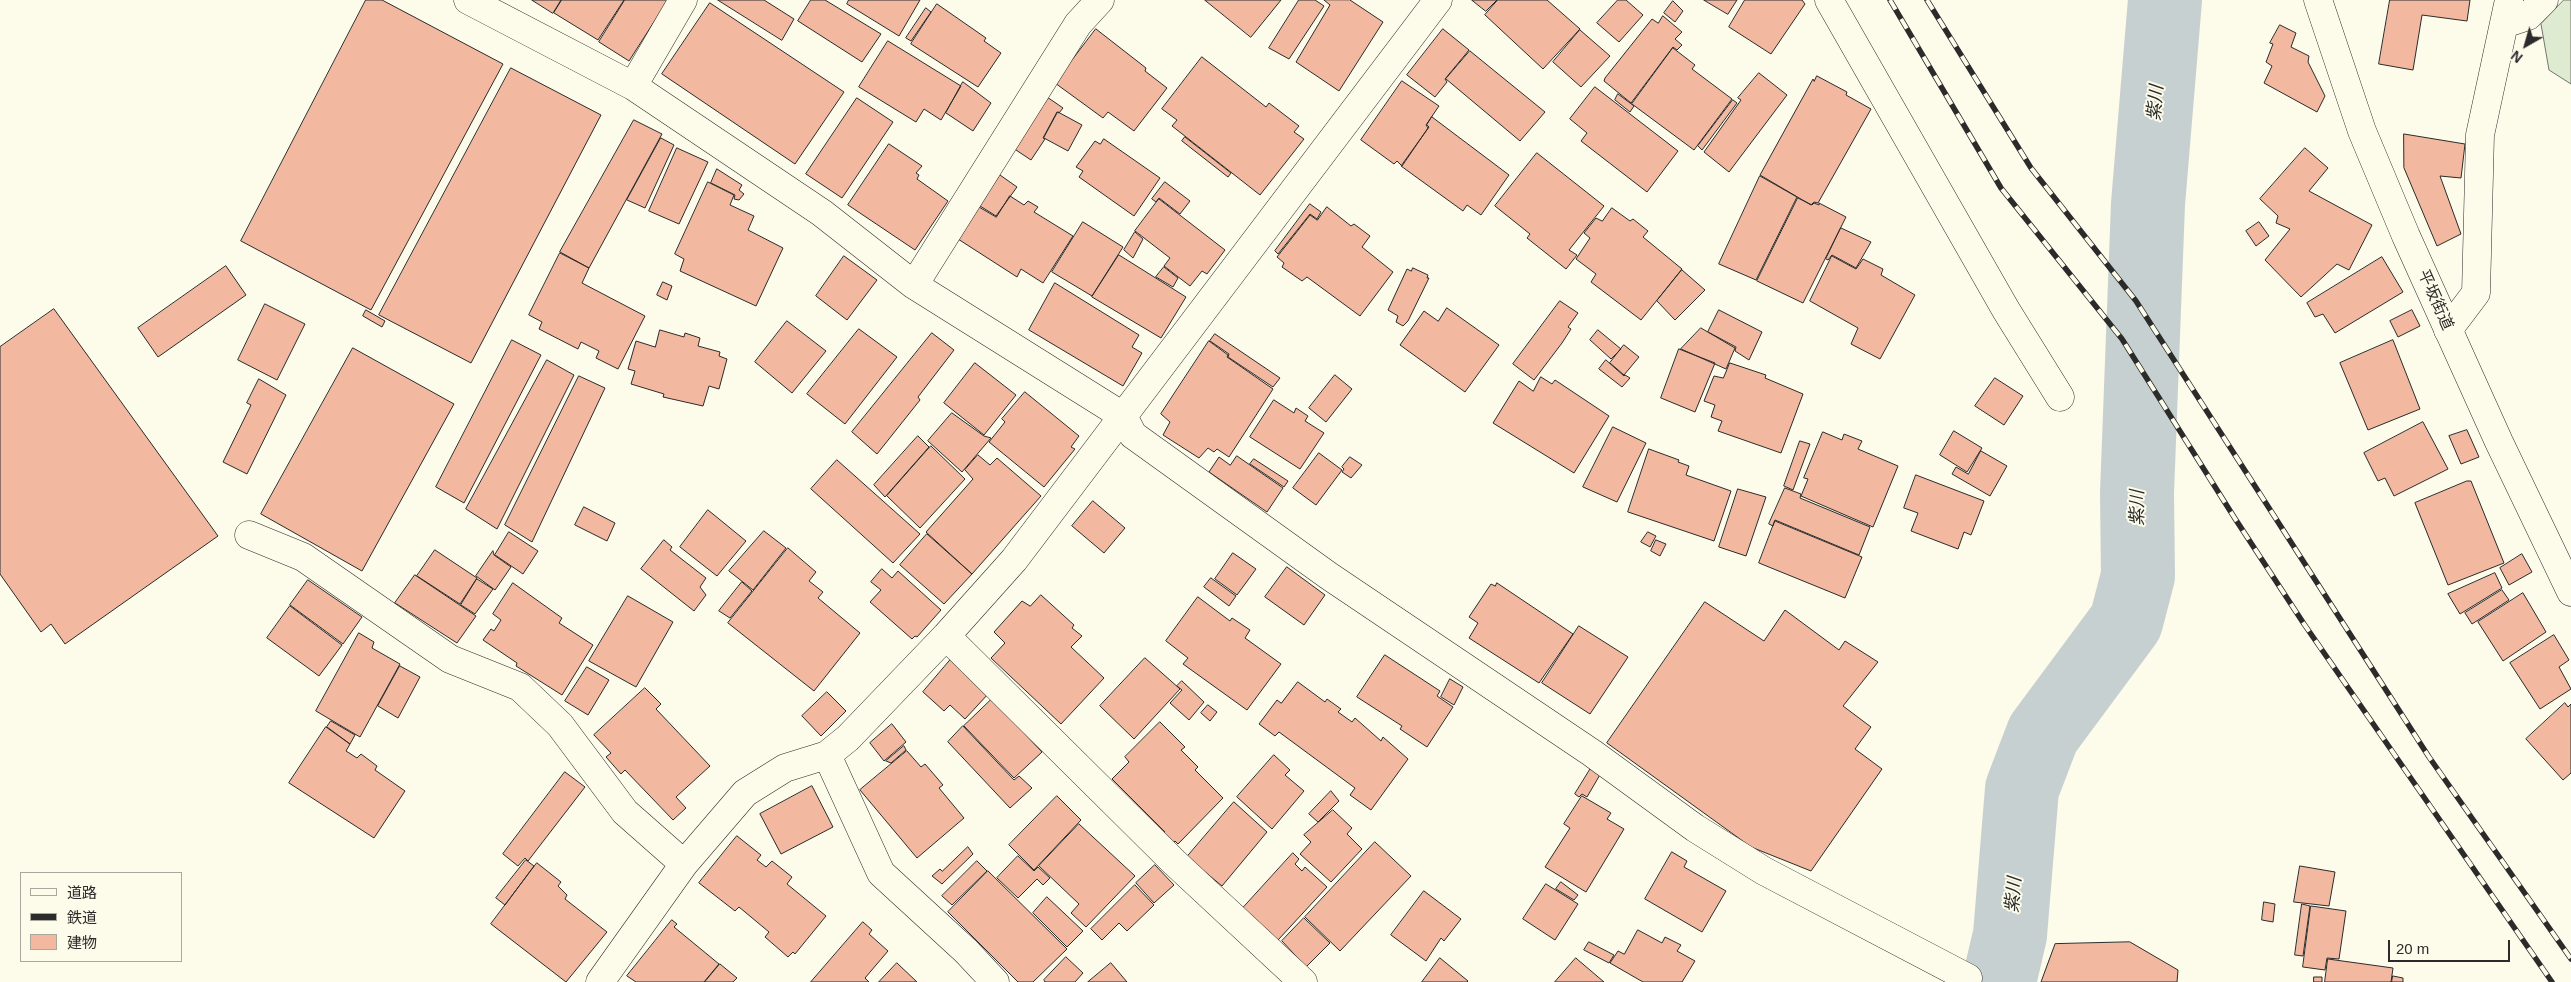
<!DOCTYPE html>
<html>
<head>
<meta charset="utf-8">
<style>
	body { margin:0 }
	#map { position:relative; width:2571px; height:982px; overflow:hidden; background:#fdfbea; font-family:Arial,"Noto Sans JP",sans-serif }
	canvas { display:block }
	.legend { position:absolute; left:20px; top:872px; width:162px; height:90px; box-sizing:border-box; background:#fdfbea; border:1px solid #a9a89e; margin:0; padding:6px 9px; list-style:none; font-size:15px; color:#2b2b2b }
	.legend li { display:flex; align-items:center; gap:10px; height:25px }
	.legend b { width:25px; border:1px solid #a9a89e }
	.north { position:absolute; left:2501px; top:20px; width:50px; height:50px; -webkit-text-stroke:4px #fdfbea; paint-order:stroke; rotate:218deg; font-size:14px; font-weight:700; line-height:20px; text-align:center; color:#2b2b2b }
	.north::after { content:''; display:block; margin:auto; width:18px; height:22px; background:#2b2b2b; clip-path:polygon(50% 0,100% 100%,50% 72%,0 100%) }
	.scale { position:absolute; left:2388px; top:940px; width:122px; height:22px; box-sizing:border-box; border:2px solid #2b2b2b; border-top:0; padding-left:6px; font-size:15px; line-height:18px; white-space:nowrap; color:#2b2b2b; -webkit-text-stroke:4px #fdfbea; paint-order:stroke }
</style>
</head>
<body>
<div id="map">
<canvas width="2571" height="982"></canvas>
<ul class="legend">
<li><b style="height:6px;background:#fdfbea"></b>道路</li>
<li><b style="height:6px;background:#2b2b2b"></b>鉄道</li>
<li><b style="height:14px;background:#f2b8a0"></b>建物</li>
</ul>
<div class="north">N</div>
<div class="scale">20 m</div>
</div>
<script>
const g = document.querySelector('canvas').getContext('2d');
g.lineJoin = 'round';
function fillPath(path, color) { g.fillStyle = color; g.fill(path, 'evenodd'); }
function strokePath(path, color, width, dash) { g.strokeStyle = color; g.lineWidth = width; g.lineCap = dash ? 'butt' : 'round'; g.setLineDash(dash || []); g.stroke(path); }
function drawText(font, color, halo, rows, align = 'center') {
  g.font = font + ' Arial,"Noto Sans JP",sans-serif'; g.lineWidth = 4; g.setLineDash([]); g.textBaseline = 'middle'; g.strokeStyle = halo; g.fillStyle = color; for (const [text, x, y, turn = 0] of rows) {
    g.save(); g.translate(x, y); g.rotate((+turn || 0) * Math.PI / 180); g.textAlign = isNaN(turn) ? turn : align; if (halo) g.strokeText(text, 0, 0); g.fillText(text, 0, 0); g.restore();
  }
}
const green = new Path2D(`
	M2564 0H2571V84L2549 70 2541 24Z`);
const river = new Path2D(`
	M1999 982 2010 935 2022 789 2043 734 2126 622 2138 576 2137 493 2148 204 2165 0`);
const building = new Path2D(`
	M366 0H382L503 64 371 310 241 241Z
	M532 0H561L553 13Z
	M562 0H624L598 40 554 13Z
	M625 0H668L629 61 599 42Z
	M718 0H764L794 19 782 40Z
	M811 0H825L881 34 862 62 798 21Z
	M849 0H920L899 36 847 4Z
	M1205 0H1281L1251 37Z
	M1299 0H1315L1324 6 1289 59 1269 48Z
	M1350 0 1383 22 1339 91 1296 62 1330 5 1324 0Z
	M1472 0H1497L1486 11Z
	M1498 0H1547L1580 29 1543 69 1485 15Z
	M1618 0H1626L1643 15 1619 42 1597 23Z
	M1704 0H1737L1728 14Z
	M1745 0H1802L1805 4 1771 54 1729 27Z
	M2390 0H2470L2467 21 2422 15 2413 70 2379 64Z
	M1673 1 1683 11 1675 22 1664 13Z
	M710 3 844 92 795 164 662 74Z
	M937 4 986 38 984 41 1001 53 978 87 911 44Z
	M926 8 931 12 911 41 906 38Z
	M1663 16 1682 32 1675 39 1682 45 1677 50 1673 47 1631 103 1604 81 1605 78 1652 19 1658 23Z
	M2280 25 2296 33 2291 47 2309 56 2308 62 2325 96 2317 112 2264 83 2272 66 2266 62 2273 44 2270 43Z
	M1096 29 1146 68 1145 71 1167 88 1134 131 1108 112 1103 118 1055 83Z
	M1443 29 1469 50 1445 79 1447 82 1435 97 1407 75Z
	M1580 30 1610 56 1581 87 1553 62Z
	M888 41 961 86 941 120 924 109 916 122 859 87Z
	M1673 48 1695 65 1692 69 1732 99 1694 150 1632 104Z
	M1470 51 1545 112 1520 141 1446 79Z
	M1202 57 1266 107 1269 103 1299 126 1294 132 1304 139 1260 195 1172 126 1177 120 1162 109Z
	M511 68 601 115 471 363 379 315Z
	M1759 73 1787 95 1729 172 1704 152 1741 100 1738 98Z
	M1817 76 1847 92 1846 95 1871 109 1818 203 1814 202 1811 205 1760 175 1813 79 1814 81Z
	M1402 81 1439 106 1426 125 1428 128 1402 166 1397 161 1394 164 1361 140Z
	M963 82 991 103 973 131 946 113Z
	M1595 87 1678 151 1647 192 1581 141 1587 133 1570 119Z
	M1618 94 1634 106 1630 112 1615 100Z
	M1047 97 1063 108 1059 113 1057 112 1043 138 1045 139 1031 160 1013 148Z
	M857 98 893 122 842 198 806 174Z
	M1733 100 1737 103 1702 150 1698 146Z
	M1058 112 1082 125 1068 151 1044 138Z
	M1432 117 1509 175 1481 215 1467 205 1463 211 1401 166 1429 127 1427 125Z
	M634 120 662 134 589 268 560 252Z
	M2404 134 2465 144 2461 178 2440 176 2461 234 2437 246 2404 168Z
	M1185 137 1231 173 1228 177 1182 141Z
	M661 138 674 145 645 208 627 200Z
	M1104 139 1160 178 1134 216 1079 177 1083 171 1076 167 1095 141 1100 144Z
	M889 144 922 166 916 173 919 175 917 179 948 201 915 250 848 205Z
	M677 148 708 162 679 224 649 211Z
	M2305 148 2328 168 2309 191 2372 225 2349 270 2337 264 2301 297 2265 260 2290 229 2276 223 2278 216 2260 199Z
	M1537 153 1604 206 1569 250 1577 255 1566 269 1527 238 1530 234 1495 206Z
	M717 169 742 185 739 190 744 194 739 200 734 199 735 195 711 183Z
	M1000 175 1017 187 996 216 980 206Z
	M1760 176 1797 197 1756 280 1719 264Z
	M708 182 734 195 730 205 754 216 748 230 783 248 756 306 680 271 684 259 675 254Z
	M1165 182 1190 201 1180 214 1159 198 1156 202 1152 199Z
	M1010 196 1024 205 1028 201 1038 207 1034 212 1073 236 1043 283 1021 269 1017 277 958 239 979 207 996 217Z
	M1798 198 1812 205 1814 203 1819 205V203L1846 217 1803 303 1757 281Z
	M1159 199 1225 250 1207 274 1202 271 1190 286 1164 266 1170 258 1135 231Z
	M1310 204 1321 212 1317 219 1310 214 1278 254 1275 251Z
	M1327 207 1351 226 1354 224 1370 236 1362 247 1393 272 1360 316 1307 277 1302 281 1282 267 1284 263 1277 257 1310 215 1317 220Z
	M1612 208 1630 221 1633 219 1648 231 1643 237 1682 269 1641 320 1591 282 1596 274 1576 259 1590 238 1584 233 1596 218 1602 221Z
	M1083 222 1123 247 1092 296 1052 272Z
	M2259 222 2269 236 2256 246 2246 231Z
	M1841 228 1871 242 1856 268 1832 255 1828 260 1826 259Z
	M1135 232 1143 239 1133 258 1124 250Z
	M560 253 589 268 582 283 645 316 618 369 596 358 599 351 581 342 578 349 539 329 542 322 529 315Z
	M1119 255 1186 297 1161 338 1092 297Z
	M844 256 877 280 847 320 816 296Z
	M1832 256 1856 269 1863 259 1883 269 1881 275 1915 295 1880 359 1851 344 1858 328 1810 301Z
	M2382 257 2403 292 2335 333 2323 314 2315 317 2307 303Z
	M226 266 246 295 158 357 138 328Z
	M1164 267 1178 278 1173 287 1156 277Z
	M1413 268 1428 275 1427 278H1429L1408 321 1403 326 1396 322 1398 316 1388 310 1407 269 1411 271Z
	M1682 270 1705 290 1675 320 1657 301Z
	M663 282 672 286 667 300 657 295Z
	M1055 283 1139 335 1132 347 1142 353 1123 386 1029 330Z
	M1560 301 1578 313 1568 327 1571 329 1562 343 1534 380 1513 364Z
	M265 304 305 324 277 380 238 360Z
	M1447 308 1499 345 1465 392 1400 345 1424 311 1438 321Z
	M54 309 218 536 65 644 51 624 41 632 0 574V347Z
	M366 310 385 321 382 327 363 316Z
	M1719 310 1762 332 1749 360 1735 351 1736 347 1708 332Z
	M2412 310 2420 326 2398 337 2390 321Z
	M787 321 826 351 792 393 755 362Z
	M1701 328 1735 348 1726 369 1681 349Z
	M859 329 897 357 845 424 807 394Z
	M660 330 684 337 685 333 700 338 698 346 720 352 719 356 727 359 719 389 709 386 703 406 663 397 664 394 631 384 635 371 628 369 636 341 655 347Z
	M1598 330 1621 349 1611 359 1590 340Z
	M932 333 954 350 918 397 920 400 877 454 852 432Z
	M1215 334 1280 378 1273 387 1228 357 1229 354 1210 341Z
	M512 340 541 355 464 503 436 487Z
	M2393 340 2420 409 2368 430 2340 363Z
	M1209 341 1228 355 1227 357 1273 389 1229 457 1217 449 1214 452 1208 448 1199 458 1163 435 1170 422 1161 414Z
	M1624 345 1639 357 1624 375 1610 363Z
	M353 348 454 404 362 571 261 514Z
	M1679 349 1715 363 1695 412 1661 398Z
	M547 360 574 375 497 529 466 509Z
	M1606 360 1624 376 1625 375 1630 378 1622 387 1599 369Z
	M975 363 1016 395 984 435 944 403Z
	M1730 363 1766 375 1765 378 1803 394 1781 453 1718 431 1722 421 1711 417 1715 405 1704 401 1714 376 1723 378Z
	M1335 375 1352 389 1326 422 1309 408Z
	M579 376 605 388 532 542 505 525Z
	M1541 377 1552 384 1555 380 1609 416 1574 473 1493 423 1519 381 1533 391Z
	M1995 378 2023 396 2004 425 1975 406Z
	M259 379 286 395 247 474 223 462 251 405 247 403Z
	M1025 392 1079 436 1071 447 1075 449 1044 487 989 442 1005 422 1002 419Z
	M1274 400 1294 413 1296 408 1308 416 1305 421 1324 433 1300 469 1250 437Z
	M952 413 984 436 991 438 962 472 928 441Z
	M2423 422 2448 469 2394 496 2385 478 2378 481 2364 453Z
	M1613 427 1646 443 1617 502 1583 487Z
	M2467 430 2479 457 2461 464 2449 436Z
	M1954 431 1982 448 1967 472 1940 455Z
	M1823 432 1842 440 1844 434 1862 441 1858 449 1898 466 1873 527 1801 496 1808 479 1804 478Z
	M918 436 929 447 885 497 874 485Z
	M1800 441 1810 444 1793 490 1784 486Z
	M931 446 965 479 920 528 887 496Z
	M1649 449 1679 460 1678 462 1689 466 1686 475 1731 491 1714 541 1628 512Z
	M1981 451 2007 466 1990 496 1952 474 1956 467 1968 474Z
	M1319 453 1342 470 1316 505 1293 488Z
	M978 455 990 465 997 458 1041 496 972 574 926 532 973 479 965 470Z
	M1237 456 1283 488 1267 512 1209 472 1219 457 1230 465Z
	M1350 457 1362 465 1351 478 1342 472 1344 469 1342 467Z
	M1254 459 1288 481 1284 487 1250 464Z
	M837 460 920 534 893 563 811 489Z
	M1916 475 1984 501 1971 535 1964 532 1958 549 1911 531 1918 513 1904 508Z
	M2467 481H2471L2504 563 2448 585 2415 503Z
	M1785 488 1801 494 1800 498 1870 527 1859 555 1775 520 1773 526 1769 524Z
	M1738 489 1766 497 1746 556 1719 547Z
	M1093 501 1125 528 1104 553 1072 526Z
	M584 507 615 523 607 541 575 525Z
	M708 510 746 541 717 576 680 547Z
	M1775 521 1862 557 1845 598 1759 563Z
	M764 531 786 548 753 590 729 571Z
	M509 532 538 551 523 574 495 555Z
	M1648 532 1656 536 1650 547 1641 542Z
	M927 534 972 574 944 604 900 565Z
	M664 540 672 547 670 550 706 578 700 587 706 595 694 611 641 569Z
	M1656 540 1666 544 1660 556 1651 551Z
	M788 548 816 572 809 581 823 592 818 598 860 633 814 691 728 623Z
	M435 550 477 578 460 604 417 576Z
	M493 551 494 555 511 567 495 590 476 576Z
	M1233 553 1256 569 1237 595 1215 579Z
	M2522 554 2532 572 2509 585 2500 568Z
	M1287 567 1325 595 1304 625 1265 597Z
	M882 569 892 578 898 571 941 610 917 637 915 636 912 639 870 602 881 590 871 582Z
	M2495 573 2502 588 2460 614 2448 594Z
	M415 575 476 616 457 643 395 603Z
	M1211 578 1236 596 1229 606 1204 587Z
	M477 579 493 589 475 614 461 605Z
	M308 580 362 617 343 644 290 605Z
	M742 582 752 591 730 618 719 611Z
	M513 583 562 618 559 623 593 645 562 695 516 666 517 663 483 640 491 629 494 631 501 620 493 614Z
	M1497 583 1573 634 1539 683 1469 638 1478 623 1469 617 1491 584 1495 586Z
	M2502 590 2509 600 2472 624 2465 613Z
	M2523 593 2546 632 2503 661 2478 622Z
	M1041 595 1074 625 1072 628 1082 636 1071 647 1104 678 1061 724 991 658 1005 643 994 632 1022 601 1030 606Z
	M628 596 673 622 636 687 589 661Z
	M1198 597 1230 621 1232 618 1250 630 1245 638 1281 664 1247 710 1183 664 1188 658 1166 641Z
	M1705 602 1764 641 1785 610 1839 650 1845 641 1878 662 1843 706 1871 727 1855 749 1882 769 1811 871 1751 847 1607 743Z
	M290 606 342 645 319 676 267 638Z
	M1579 626 1628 657 1590 714 1542 683Z
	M359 633 374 642 372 648 400 664 360 737 316 711Z
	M2554 635 2569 660 2559 667 2571 689 2540 709 2510 663Z
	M1385 655 1440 691 1437 696 1453 707 1427 747 1400 729 1402 726 1357 697Z
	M952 658 989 693 965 719 950 705 944 711 923 692Z
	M1145 658 1180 689 1134 739 1100 706Z
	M400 666 420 677 398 718 378 706Z
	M587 667 609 680 588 715 565 701Z
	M1450 679 1463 687 1454 705 1441 697Z
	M1182 681 1204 702 1189 720 1170 703 1182 690 1177 686Z
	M1298 682 1325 702 1327 699 1341 709 1338 712 1352 722 1355 718 1381 741 1383 737 1408 759 1371 810 1350 795 1355 788 1279 732 1275 736 1259 724 1277 700 1281 703Z
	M645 688 661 704 656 709 710 766 676 797 686 808 673 820 625 770 621 774 606 757 611 753 594 735Z
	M827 692 846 711 821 736 802 716Z
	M992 699 1042 752 1014 778 964 726Z
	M2565 703 2568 707 2571 704V773L2563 780 2526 739Z
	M1208 705 1217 712 1210 721 1201 713Z
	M331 721 355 735 350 744 327 727Z
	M1160 722 1185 747 1181 750 1198 767 1195 770 1223 798 1178 844 1175 841 1172 844 1162 834 1165 832 1112 779 1129 762 1125 757Z
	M892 724 906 742 884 761 870 743Z
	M963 726 1014 780 1019 776 1032 788 1010 808 948 742Z
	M326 727 350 744 346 751 357 758 361 754 377 766 375 770 405 791 374 838 289 783Z
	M904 746 906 750 891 763 886 761Z
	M907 751 921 767 925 764 943 785 939 788 964 818 917 858 860 790Z
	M1274 755 1290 770 1285 775 1304 791 1272 829 1237 797Z
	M1591 768 1601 773 1587 797 1582 794 1579 797 1575 794Z
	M565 772 585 787 528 861 525 858 518 866 503 854Z
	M812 786 833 827 781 854 760 814Z
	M1331 791 1339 801 1318 822 1309 814Z
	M1057 796 1081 820 1034 870 1009 845Z
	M1582 796 1611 813 1607 819 1624 829 1586 892 1545 867 1570 828 1564 824Z
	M1234 802 1267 832 1222 886 1187 857Z
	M1333 810 1352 828 1347 834 1362 849 1331 882 1300 854 1311 842 1304 835Z
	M1079 824 1135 876 1086 927 1071 913 1079 904 1039 866Z
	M737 836 761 855 757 860 766 867 772 861 792 877 787 884 826 916 795 954 793 952 788 957 765 937 769 932 739 907 735 911 699 883Z
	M1375 842 1411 876 1340 951 1305 917Z
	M968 847 973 854 942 884 932 876 940 869 942 871Z
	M1672 852 1687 861 1684 867 1726 891 1702 932 1645 899Z
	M1293 853 1299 859 1295 864 1302 871 1305 867 1327 887 1278 940 1243 908Z
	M1018 856 1034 871 1038 867 1050 878 1043 885 1037 879 1018 898 997 878Z
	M526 860 534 866 505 905 496 898Z
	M977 861 987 871 952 905 942 896Z
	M537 863 561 882 558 886 567 895 565 899 607 932 566 982 491 924Z
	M1155 865 1174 885 1154 903 1136 883Z
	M2300 866 2335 872 2329 906 2294 902Z
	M988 871 1067 949 1033 982H1018L948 912Z
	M1561 882 1578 895 1574 900 1556 889Z
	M1546 884 1578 904 1555 940 1523 919Z
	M1135 885 1154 905 1127 931 1119 923 1102 940 1091 929Z
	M1424 891 1461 919 1444 941 1441 938 1426 961 1391 935Z
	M1047 897 1083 931 1067 947 1033 913Z
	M2264 902 2275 904 2273 922 2262 920Z
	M2302 904 2310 906 2303 956 2295 955Z
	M2311 906 2346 911 2339 959 2327 958 2325 970 2303 967Z
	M1304 918 1330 943 1306 967 1282 941Z
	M672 920 677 924 674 927 719 964 704 982H636L627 976Z
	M863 922 872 930 869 934 888 951 865 978 869 982H811Z
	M1638 930 1662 943 1665 937 1681 945 1677 951 1695 961 1682 982H1643L1610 963 1618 951 1624 954Z
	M1589 942 1614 955 1609 963 1584 950Z
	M2130 942 2178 970 2177 982H2041L2055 944Z
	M1066 957 1083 973 1075 982H1045L1044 980Z
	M1440 958 1468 981 1467 982H1422Z
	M1576 958 1577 959 1604 982H1555Z
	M2328 959 2393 968 2391 982H2325Z
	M897 963 917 982H879Z
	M1111 963 1127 982H1088Z
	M720 964 737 978 733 982H705Z
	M2393 976 2403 978V982H2392Z
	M2314 977H2322V982H2314Z`);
const street = new Path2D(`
	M468 0 633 86 822 213 914 285 1123 416 1133 435 1329 576 1592 753 1695 828 1764 871 1968 978
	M1829 0 2006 310 2060 397
	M2504 24 2528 16 2544 0
	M633 86 683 0
	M914 285 1078 24 1100 0
	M2448 330 2476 293 2480 135 2509 0
	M249 535 303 557 450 659 520 687 560 725 625 812 684 864
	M946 636 1174 862 1303 982
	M827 755 881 873 966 951 995 982
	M600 982 684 864 745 793 785 768 827 755 848 738 946 636 1014 560 1438 0`);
const secondary = new Path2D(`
	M2318 0 2362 131 2406 236 2499 442 2571 592`);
const rail = new Path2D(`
	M1890 0 2001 188 2122 339 2234 517 2304 624 2552 982
	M1927 0 2031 168 2136 301 2429 757 2571 959`);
const streetNames = [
	["平坂街道",2435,300,66]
];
const waterNames = [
	["紫川",2156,103,-85],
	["紫川",2138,508,-90],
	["紫川",2014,895,-85]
];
fillPath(green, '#deebd1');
strokePath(green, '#74746e', 1);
strokePath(river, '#c7d0d0', 74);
fillPath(building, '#f2b8a0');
strokePath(building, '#2b2b2b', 1);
strokePath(street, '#2b2b2b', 29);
strokePath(secondary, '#2b2b2b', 29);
strokePath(street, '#fdfbea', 28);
strokePath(secondary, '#fdfbea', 28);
strokePath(rail, '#2b2b2b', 5.5);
strokePath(rail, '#fdfbea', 4, [11]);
drawText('16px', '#2b2b2b', '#fdfbea', streetNames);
drawText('italic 18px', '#2b2b2b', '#fdfbea', waterNames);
</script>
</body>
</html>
